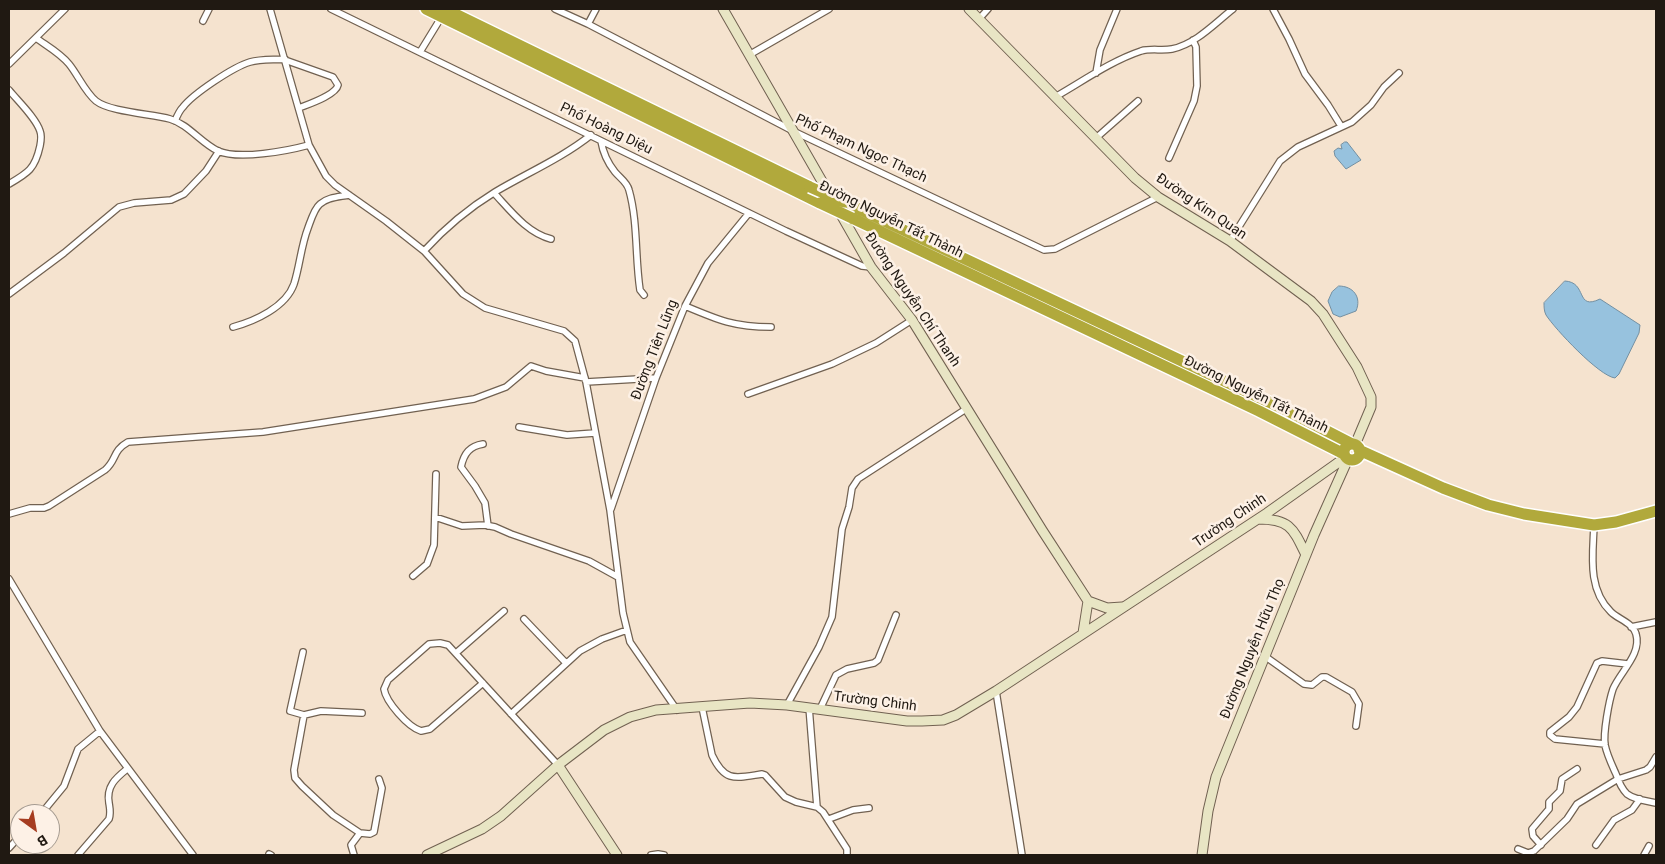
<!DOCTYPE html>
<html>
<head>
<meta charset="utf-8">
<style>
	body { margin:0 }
	#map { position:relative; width:1665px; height:864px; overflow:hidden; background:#f5e3cf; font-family:Roboto,sans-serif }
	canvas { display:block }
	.frame { position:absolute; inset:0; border:10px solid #201912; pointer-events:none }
	.north { position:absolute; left:10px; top:804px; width:50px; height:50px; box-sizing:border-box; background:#fdf1e6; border:1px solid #a59b91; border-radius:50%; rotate:148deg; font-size:14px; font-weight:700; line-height:20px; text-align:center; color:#201912 }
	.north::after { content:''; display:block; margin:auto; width:18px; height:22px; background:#a63d21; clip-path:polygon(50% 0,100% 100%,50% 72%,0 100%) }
</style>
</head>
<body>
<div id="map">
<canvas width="1665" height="864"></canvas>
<div class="frame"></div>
<div class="north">B</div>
</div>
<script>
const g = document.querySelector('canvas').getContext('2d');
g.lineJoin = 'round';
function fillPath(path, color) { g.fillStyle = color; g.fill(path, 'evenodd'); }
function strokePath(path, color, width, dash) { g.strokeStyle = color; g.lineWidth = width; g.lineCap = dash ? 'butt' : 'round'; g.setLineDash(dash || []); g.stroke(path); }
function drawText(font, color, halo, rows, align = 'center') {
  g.font = font + ' Roboto,sans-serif'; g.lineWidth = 5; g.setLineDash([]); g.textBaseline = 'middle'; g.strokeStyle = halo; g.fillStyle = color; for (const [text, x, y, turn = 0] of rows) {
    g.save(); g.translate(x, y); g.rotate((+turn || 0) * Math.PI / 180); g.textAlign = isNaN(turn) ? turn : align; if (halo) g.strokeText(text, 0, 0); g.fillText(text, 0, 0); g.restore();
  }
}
const water = new Path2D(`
	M1345 142H1347L1361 160 1346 169 1335 156 1334 151 1338 148 1342 149 1341 145Z
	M1565 281C1588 282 1575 311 1600 299L1640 325 1639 333 1619 374 1615 378C1599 376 1555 329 1546 315 1544 311 1544 307 1544 303Z
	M1339 286C1353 286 1362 297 1356 311L1340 317 1333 314 1328 301 1332 292Z`);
const street = new Path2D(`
	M270 9 309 145 326 176 335 185 386 221 424 251 463 294 485 308 564 331 575 341 586 382 610 510 623 613 630 642 677 710
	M331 9 786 231 862 266 871 267
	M555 9 588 24 793 131 1044 250 1055 249 1158 197
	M1273 9 1289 39 1305 74 1328 105 1341 126
	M979 19 988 9
	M203 21 209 9
	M588 24 596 9
	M36 38C47 46 60 53 69 64 78 75 85 92 96 101 110 112 152 114 170 119 188 124 201 143 218 151 239 160 287 151 309 145
	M420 52 439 21
	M749 55 829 9
	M285 60 333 77 338 85C336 95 309 104 299 108
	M9 64 65 9
	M1096 73 1100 50 1117 9
	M9 90C18 101 36 118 40 131 42 136 41 141 40 146 35 169 28 173 9 184
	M1055 97C1083 81 1111 61 1141 51 1151 48 1162 51 1172 49 1196 44 1215 23 1233 9
	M175 121C177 116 179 111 183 107 193 94 233 67 250 62 261 59 273 60 285 59
	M1096 138 1138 101
	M601 141C603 153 607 162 615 172 620 178 627 182 629 190 638 222 635 257 640 290L644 295
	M1169 158 1194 101 1197 86 1196 47 1193 40
	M494 193C510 210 527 233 551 239
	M1230 241 1280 161 1298 147 1352 122 1371 105 1384 87 1399 73
	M424 251C444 229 469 208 495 192 527 173 562 158 591 135
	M9 294 64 253 119 207 134 203 171 200 184 194 206 171 219 151
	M685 306C718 320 734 327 771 327
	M233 327C255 321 286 307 294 284 300 265 301 246 308 228 311 220 314 209 320 204 328 197 339 197 349 195
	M586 382 656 378
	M748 394 832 364 876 343 912 320
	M519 427 567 435 595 433
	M483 444C470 446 464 453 461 467L475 486 485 503 488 526
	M611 509 656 378 685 306 708 263 749 213
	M9 514 30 508H44L49 506 105 470C117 460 112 451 128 442L263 432 474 399 506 387 531 366 546 371 585 378
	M435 517 462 526 485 525 495 527 511 534 589 561 618 577
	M1594 525C1593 554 1587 589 1611 612 1618 619 1633 623 1636 634 1642 654 1620 672 1613 689 1609 701 1603 733 1605 745 1607 755 1612 765 1616 774 1618 780 1622 789 1627 794 1635 800 1647 801 1656 803
	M413 576 427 564 434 545 436 474
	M9 579 100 731 193 855
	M524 619 566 663
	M1631 627 1656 622
	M303 652 290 711 304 715 321 711 362 713
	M456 653 504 611
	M1266 657 1304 684 1312 685 1322 677H1326L1352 692 1359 704 1356 726
	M483 683 430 729 421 731C408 727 386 702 384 689L388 680 429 644 440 643 448 645 558 765
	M996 691 1022 855
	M787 705 819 647 832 617 842 529 849 507 852 488 858 479 966 409
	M702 707 712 755C725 783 736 778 762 774L765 775 785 797 796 802 817 807 823 812 847 849V855
	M809 707 817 807
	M820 709 836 675 847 669 874 663 878 660 896 615
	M511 714 580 651 602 639 627 630
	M304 715 294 770 295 778 302 786 333 815 360 833 370 834 374 832 382 788 379 779
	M1605 744 1555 739 1550 735V732L1569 717 1577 707 1597 663 1602 661 1628 664
	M41 814 64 786 78 749 100 731
	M829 819 853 810 869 808
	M1541 845 1533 836 1532 829 1549 809V802L1560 791 1562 779 1577 769
	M1596 845 1614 820 1632 810 1640 799
	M9 848 20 836
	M1518 849 1528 853 1534 851 1567 819 1577 804 1618 779 1646 770 1650 767 1656 757
	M269 854 271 855
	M78 855 109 819C111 813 110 809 109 803 106 786 116 778 127 769
	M354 855 351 845 360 833
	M651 855 658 854 664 855
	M1644 855 1649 846`);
const secondary = new Path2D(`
	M723 9 831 197
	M969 9 1135 178 1158 197 1230 241 1311 301 1323 314 1357 367 1371 397V407L1355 445
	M839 211 871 267 912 320 1042 530 1088 601 1083 633
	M1258 519C1290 519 1293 528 1306 555
	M1088 601 1107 608 1122 607
	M558 765 617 855
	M427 855 482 829 501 816 558 765 604 730 630 717 656 710 750 703 787 705 907 721H922L943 720 956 715 996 691 1267 513 1346 457
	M1202 855 1208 811 1216 777 1314 535 1348 459`);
const highway = new Path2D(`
	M426 9 820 203
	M445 9 810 187
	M844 202 1288 411 1352 444
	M852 218 1259 411 1344 454
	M1344 452a8 8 0 1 1 16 0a8 8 0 1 1-16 0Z
	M1359 450 1443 488 1488 505 1524 514 1594 525 1616 522 1656 511`);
const highwayBridge = new Path2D(`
	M810 187 844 202
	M820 203 852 218`);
const streetNames = [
	["Phố Hoàng Diệu",606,129,26],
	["Phố Phạm Ngọc Thạch",861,149,25],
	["Đường Kim Quan",1201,207,34],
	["Đường Nguyễn Tất Thành",891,220,26],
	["Đường Nguyễn Chí Thanh",912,300,56],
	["Đường Tiên Lũng",655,350,-69],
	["Đường Nguyễn Tất Thành",1256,395,26],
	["Trường Chinh",1230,521,-34],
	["Đường Nguyễn Hữu Thọ",1253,649,-68],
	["Trường Chinh",875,702,7]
];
fillPath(water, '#97c2de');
strokePath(water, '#738fa1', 1);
strokePath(street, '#716151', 8);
strokePath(secondary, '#716151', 11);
strokePath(highway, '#fff', 14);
strokePath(street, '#fff', 5.5);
strokePath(secondary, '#e8e5c4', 9);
strokePath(highway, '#b1a93c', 11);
strokePath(highwayBridge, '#fff', 14, []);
strokePath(highwayBridge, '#b1a93c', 11);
drawText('14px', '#201912', '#fdf1e6', streetNames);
</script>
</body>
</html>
